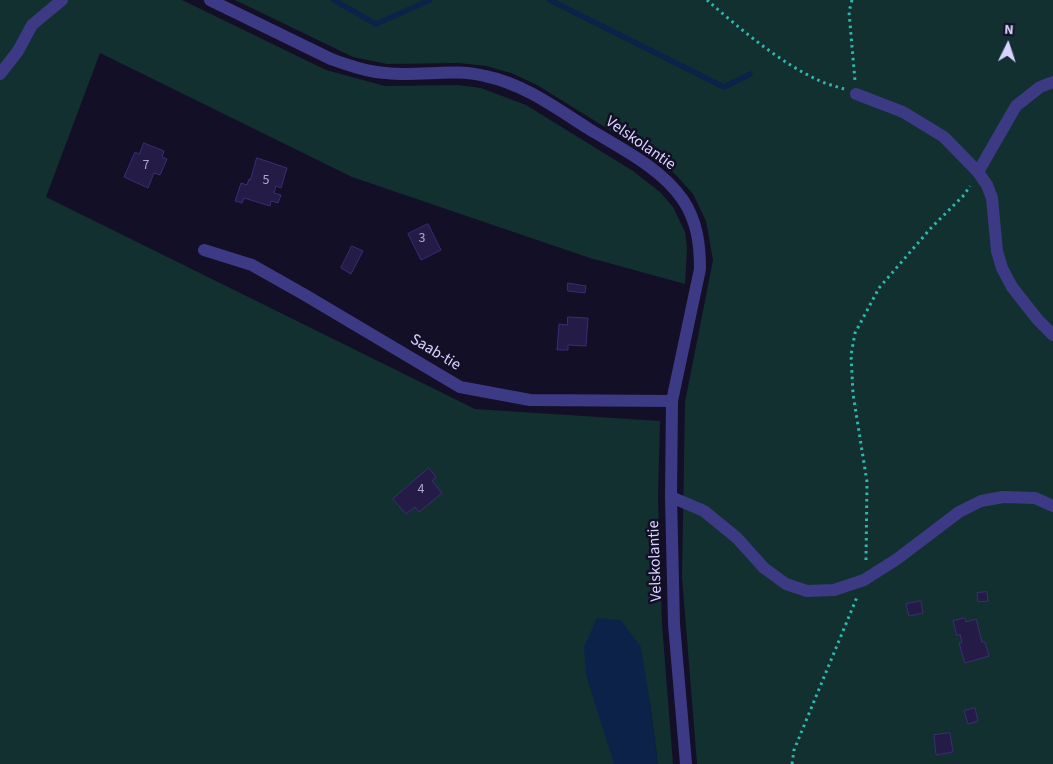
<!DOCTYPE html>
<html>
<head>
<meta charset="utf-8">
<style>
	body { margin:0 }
	#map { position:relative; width:1053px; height:764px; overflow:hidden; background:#130f26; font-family:"Source Sans 3",sans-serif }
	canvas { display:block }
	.north { position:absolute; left:983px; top:20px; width:50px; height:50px; -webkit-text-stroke:4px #130f26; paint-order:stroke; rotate:4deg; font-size:14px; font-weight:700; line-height:20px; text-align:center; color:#d9d4ff }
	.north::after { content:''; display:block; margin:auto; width:18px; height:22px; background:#d9d4ff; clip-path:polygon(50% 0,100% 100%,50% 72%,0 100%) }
</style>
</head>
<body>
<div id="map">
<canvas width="1053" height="764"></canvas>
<div class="north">N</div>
</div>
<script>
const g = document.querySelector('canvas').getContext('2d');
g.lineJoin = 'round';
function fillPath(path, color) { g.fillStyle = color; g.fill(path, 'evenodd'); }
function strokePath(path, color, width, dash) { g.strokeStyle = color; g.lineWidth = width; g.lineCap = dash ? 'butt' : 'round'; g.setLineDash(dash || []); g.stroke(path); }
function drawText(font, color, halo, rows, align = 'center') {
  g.font = font + ' "Source Sans 3",sans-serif'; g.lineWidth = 5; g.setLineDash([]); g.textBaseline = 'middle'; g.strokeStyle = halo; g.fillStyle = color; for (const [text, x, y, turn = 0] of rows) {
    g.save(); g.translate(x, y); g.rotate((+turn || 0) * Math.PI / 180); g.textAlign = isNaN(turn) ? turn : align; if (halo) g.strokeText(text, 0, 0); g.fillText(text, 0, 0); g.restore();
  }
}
const green = new Path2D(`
	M0 0H182L326 70 385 86 458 85 481 88 526 105 633 171 660 192 673 207 685 232 687 248 685 284 590 258 352 177 100 53 46 197 475 409 660 421 658 498 662 624 673 764H658L650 703 614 761V764H0Z
	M235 0H1053V764H697L682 577 685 402 713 260 706 221 693 194 676 175 658 160 537 85 511 73 486 66 459 63 387 64 353 57Z`);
const water = new Path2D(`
	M597 618 621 620 641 647 650 703 658 764H614L586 675 584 647Z`);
const stream = new Path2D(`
	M334 0 376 24 430 0
	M550 0 724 87 750 74`);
const building = new Path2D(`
	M144 143 164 151 162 157 167 159 160 175 154 173 148 188 124 177 135 152 139 154Z
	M257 158 287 168 281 188 276 186 274 193 281 195 278 203 271 201 270 206 244 198 242 203 235 201 241 183 247 185 249 179 250 180Z
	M428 224 441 250 421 260 408 234Z
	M352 246 363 251 351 274 341 268Z
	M568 283 586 286 585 293 568 291Z
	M568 317 588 318 586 346 568 345V350H557L559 324 567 325Z
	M429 468 436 477 432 481 442 493 419 512 415 507 406 514 393 499Z
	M987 592 988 601 978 602 977 593Z
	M921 601 923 613 909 616 906 604Z
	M965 618 966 622 976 619 982 642H985L989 656 965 663 959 643H962L960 634 957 636 953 621Z
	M975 708 978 721 968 724 964 711Z
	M950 733 953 752 936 755 934 735Z`);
const path = new Path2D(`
	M707 0C739 28 779 62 818 80 826 84 835 86 844 89
	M852 0 849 12 855 81
	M866 560 867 482 853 394 851 355 855 333 879 288 931 228 964 195 970 186
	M792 764 794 750 857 597`);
const minor = new Path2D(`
	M210 0 331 59C348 65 367 72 386 73 419 77 452 68 485 76 524 84 556 108 589 129 622 149 661 168 683 200 697 221 700 244 700 269L672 401 671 497 674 624 686 764
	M0 74 18 51 32 25 62 0
	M856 94 903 112 944 137 978 172 987 185 992 198 997 251 1002 268 1012 287 1038 320 1053 335
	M978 172 1016 106 1040 87 1053 82
	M204 250 252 265 305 295 460 387 530 400 672 401
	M671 497 704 511 737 538 764 568 786 584 807 591 834 590 864 580 897 559 959 512 981 501 1003 497 1035 498 1053 506`);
const numberNames = [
	["7",146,166],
	["5",266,181],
	["3",422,239],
	["4",421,490]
];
const streetNames = [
	["Velskolantie",640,144,35],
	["Saab-tie",435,353,31],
	["Velskolantie",656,561,-92]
];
fillPath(green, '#12302f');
fillPath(water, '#0c2248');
strokePath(stream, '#0c2248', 5.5);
fillPath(building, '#241b47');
strokePath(building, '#3b2d73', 1);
strokePath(path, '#2fb8b0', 3, [2.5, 4]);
strokePath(minor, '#3d3a85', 12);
drawText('14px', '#aca6d1', null, numberNames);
drawText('16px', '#d9d4ff', '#130f26', streetNames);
</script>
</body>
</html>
